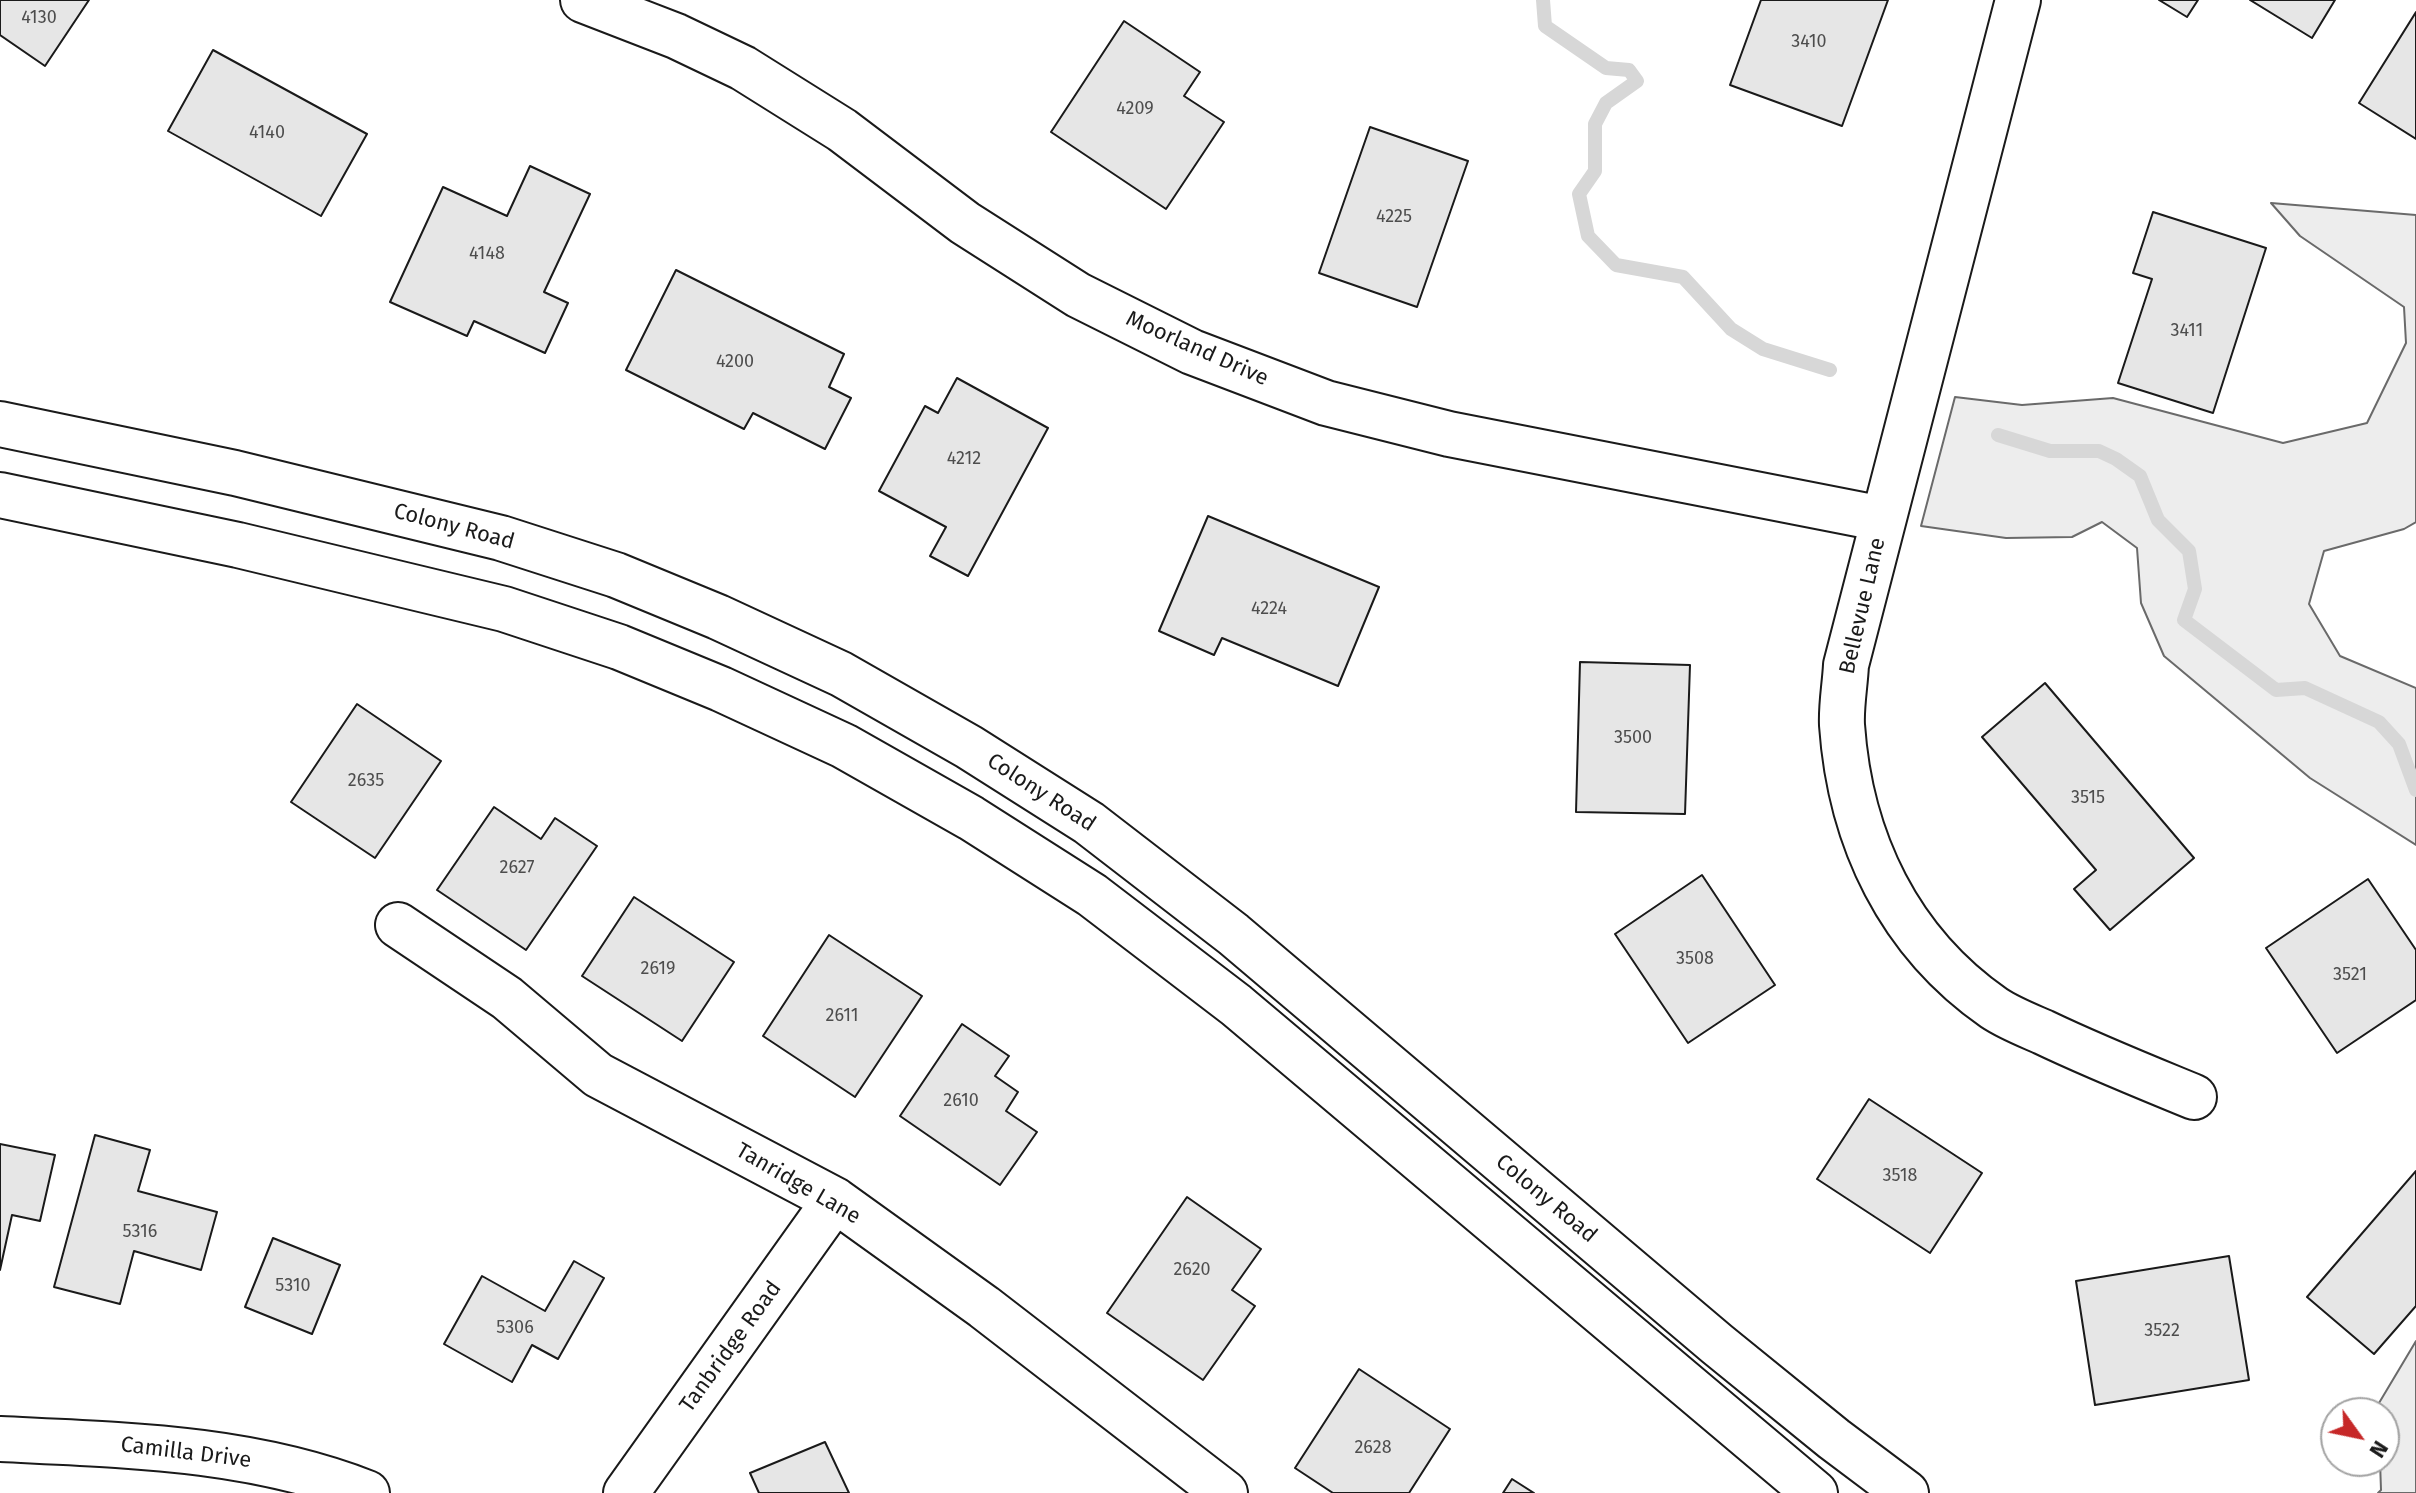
<!DOCTYPE html>
<html>
<head>
<meta charset="utf-8">
<style>
	body { margin:0 }
	#map { position:relative; width:2416px; height:1493px; overflow:hidden; background:#fff; font-family:"Fira Sans",sans-serif }
	canvas { display:block }
	.north { position:absolute; left:2320px; top:1397px; width:80px; height:80px; box-sizing:border-box; background:#fff; border:2px solid #a3a3a3; border-radius:50%; rotate:123deg; font-size:22px; font-weight:700; line-height:32px; text-align:center; color:#1a1a1a }
	.north::after { content:''; display:block; margin:auto; width:28px; height:36px; background:#c62828; clip-path:polygon(50% 0,100% 100%,50% 72%,0 100%) }
</style>
</head>
<body>
<div id="map">
<canvas width="2416" height="1493"></canvas>
<div class="north">N</div>
</div>
<script>
const g = document.querySelector('canvas').getContext('2d');
g.lineJoin = 'round';
function fillPath(path, color) { g.fillStyle = color; g.fill(path, 'evenodd'); }
function strokePath(path, color, width, dash) { g.strokeStyle = color; g.lineWidth = width; g.lineCap = dash ? 'butt' : 'round'; g.setLineDash(dash || []); g.stroke(path); }
function drawText(font, color, halo, rows, align = 'center') {
  g.font = font + ' "Fira Sans",sans-serif'; g.lineWidth = 6; g.setLineDash([]); g.textBaseline = 'middle'; g.strokeStyle = halo; g.fillStyle = color; for (const [text, x, y, turn = 0] of rows) {
    g.save(); g.translate(x, y); g.rotate((+turn || 0) * Math.PI / 180); g.textAlign = isNaN(turn) ? turn : align; if (halo) g.strokeText(text, 0, 0); g.fillText(text, 0, 0); g.restore();
  }
}
const built = new Path2D(`
	M2271 203 2416 215V522L2404 529 2324 551 2309 604 2340 656 2416 688V845L2310 778 2164 656 2141 603 2137 548 2102 522 2072 537 2006 538 1921 526 1955 397 2022 405 2113 398 2283 443 2367 423 2406 343 2404 307 2300 236Z
	M2416 1341V1493H2378L2381 1490 2380 1461H2384V1413H2379V1403Z`);
const stream = new Path2D(`
	M1543 0 1545 26 1606 68 1629 70 1637 81 1606 103 1595 124V171L1579 194 1588 236 1616 265 1683 277 1731 329 1763 349 1830 370
	M1998 435 2050 451H2099L2116 459 2140 476 2158 520 2189 551 2195 589 2184 620 2276 690 2305 688 2379 722 2399 744 2416 790`);
const building = new Path2D(`
	M0 0H89L45 66 0 35Z
	M1761 0H1888L1842 126 1730 85Z
	M2159 0H2198L2187 17Z
	M2250 0H2335L2312 38Z
	M2416 12V139L2359 103Z
	M1124 21 1200 72 1184 96 1224 122 1166 209 1051 132Z
	M213 50 367 134 321 216 168 131Z
	M1370 127 1468 161 1417 307 1319 273Z
	M530 166 590 194 544 292 568 303 545 353 474 321 467 336 390 302 443 187 507 216Z
	M2153 212 2266 248 2213 413 2118 383 2152 279 2133 273Z
	M676 270 844 354 829 387 851 398 825 449 753 413 744 429 626 370Z
	M957 378 1048 428 968 576 930 556 946 527 879 491 925 406 938 413Z
	M1208 516 1379 587 1338 686 1222 638 1214 655 1159 631Z
	M1580 662 1690 665 1685 814 1576 812Z
	M2045 683 2194 858 2110 930 2074 889 2096 870 1982 737Z
	M357 704 441 761 375 858 291 802Z
	M494 807 541 839 555 818 597 846 526 950 437 890Z
	M1702 875 1775 985 1688 1043 1615 934Z
	M2368 879 2416 950V1000L2337 1053 2266 948Z
	M634 897 734 962 682 1041 582 976Z
	M829 935 922 996 855 1097 763 1036Z
	M962 1024 1009 1056 995 1076 1018 1092 1006 1111 1037 1132 1000 1185 900 1116Z
	M1869 1099 1982 1173 1930 1253 1817 1179Z
	M95 1135 150 1150 138 1191 217 1212 201 1270 134 1251 120 1304 54 1287Z
	M0 1144 55 1155 40 1221 12 1215 0 1270Z
	M2416 1171V1306L2374 1354 2307 1297Z
	M1187 1197 1261 1249 1232 1290 1255 1306 1203 1380 1107 1313Z
	M273 1238 340 1265 312 1334 245 1307Z
	M2229 1256 2249 1380 2095 1405 2076 1281Z
	M574 1261 604 1278 558 1359 532 1345 512 1382 444 1344 482 1276 545 1311Z
	M1359 1369 1450 1429 1409 1493H1333L1295 1468Z
	M825 1442 849 1493H759L750 1473Z
	M1512 1479 1534 1493H1503Z`);
const minor = new Path2D(`
	M583 0 676 36 743 68 842 130 965 223 1078 295 1192 352 1326 403 1449 434 1883 519
	M2018 0 1846 665C1845 685 1841 706 1842 725 1850 840 1899 942 1994 1008 2009 1018 2027 1025 2043 1032 2093 1056 2143 1076 2194 1097
	M398 925 507 998 598 1075 835 1200 984 1307 1225 1493
	M0 1439C124 1445 250 1447 367 1493
	M626 1493 835 1200`);
const major = new Path2D(`
	M0 424 235 473 501 538 616 575 718 617 841 674 969 747 1089 823 1233 934 1717 1344 1834 1439 1906 1493
	M0 495 238 545 504 609 619 647 721 689 844 746 971 818 1092 895 1236 1005 1815 1493`);
const numberNames = [
	["4130",39,18],
	["3410",1809,42],
	["4209",1135,109],
	["4140",267,133],
	["4225",1394,217],
	["4148",487,254],
	["3411",2187,331],
	["4200",735,362],
	["4212",964,459],
	["4224",1269,609],
	["3500",1633,738],
	["2635",366,781],
	["3515",2088,798],
	["2627",517,868],
	["3508",1695,959],
	["2619",658,969],
	["3521",2350,975],
	["2611",842,1016],
	["2610",961,1101],
	["3518",1900,1176],
	["5316",140,1232],
	["2620",1192,1270],
	["5310",293,1286],
	["5306",515,1328],
	["3522",2162,1331],
	["2628",1373,1448]
];
const streetNames = [
	["Moorland Drive",1197,349,24],
	["Colony Road",454,527,15],
	["Bellevue Lane",1863,606,-77],
	["Colony Road",1041,793,33],
	["Tanridge Lane",798,1184,30],
	["Colony Road",1546,1199,40],
	["Tanbridge Road",731,1347,-54],
	["Camilla Drive",186,1453,7]
];
fillPath(built, '#ededed');
strokePath(built, '#6a6a6a', 2);
strokePath(stream, '#d7d7d7', 14);
fillPath(building, '#e6e6e6');
strokePath(building, '#1a1a1a', 2);
strokePath(minor, '#1a1a1a', 48);
strokePath(major, '#1a1a1a', 48);
strokePath(minor, '#fff', 44);
strokePath(major, '#fff', 44);
drawText('18px', '#4d4d4d', null, numberNames);
drawText('22px', '#1a1a1a', '#fff', streetNames);
</script>
</body>
</html>
